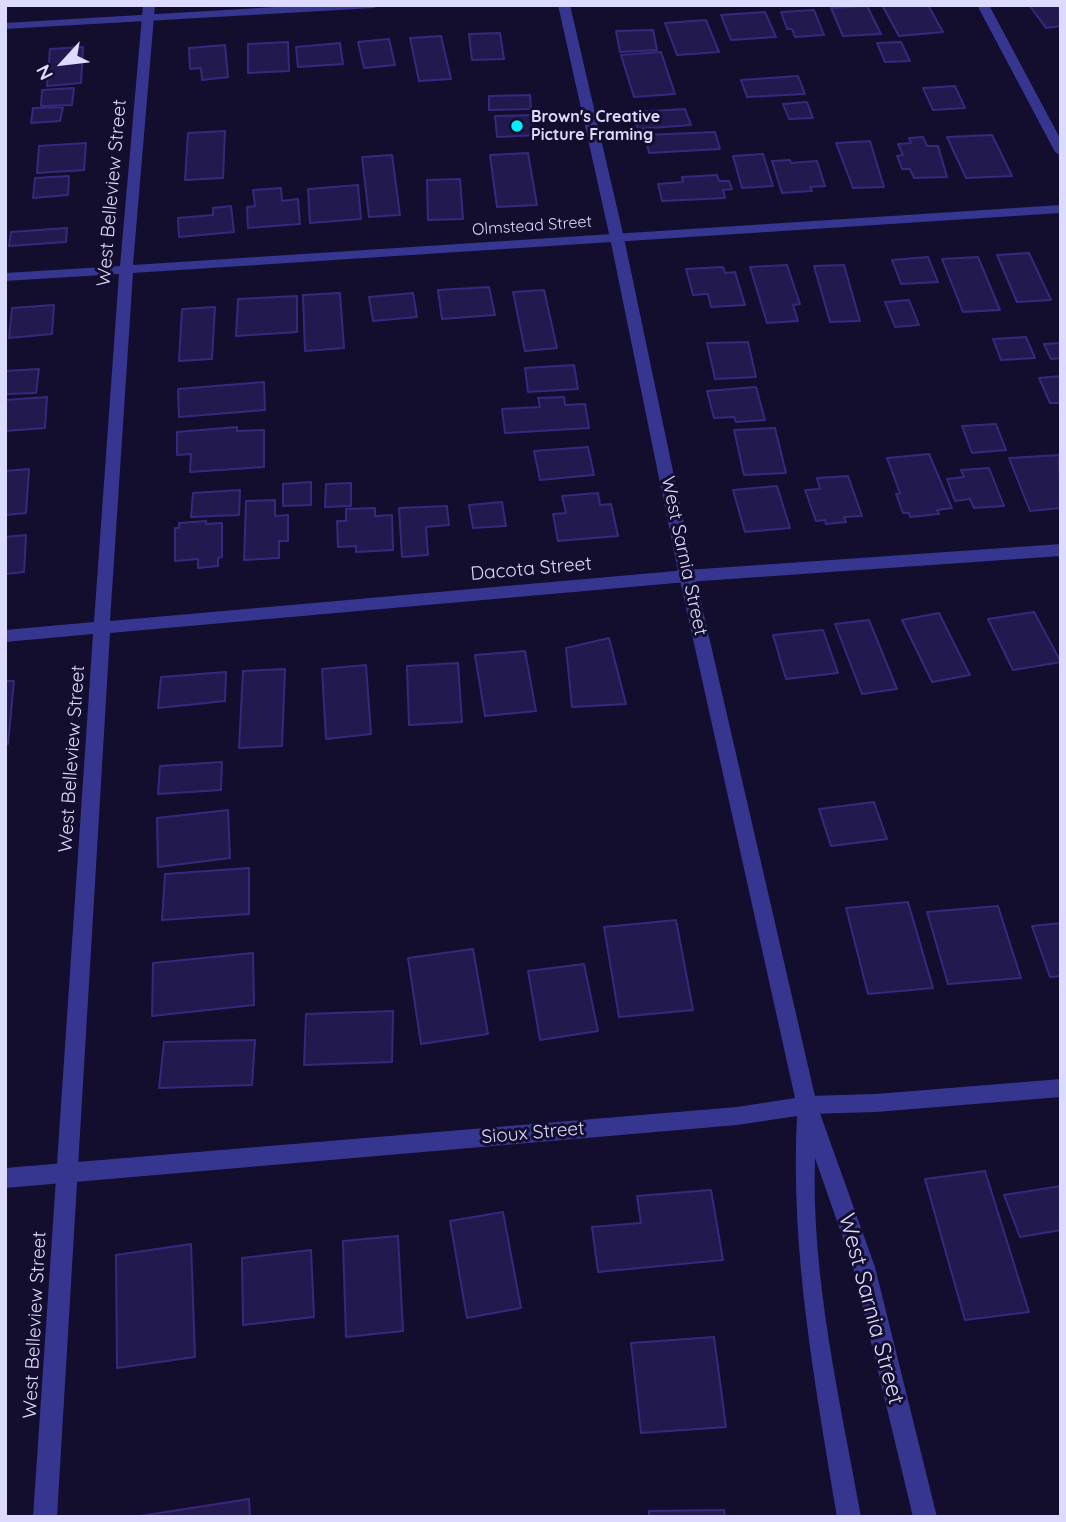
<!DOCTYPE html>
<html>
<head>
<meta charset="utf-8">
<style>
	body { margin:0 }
	#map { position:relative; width:1066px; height:1522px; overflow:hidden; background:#130e2d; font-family:Quicksand,sans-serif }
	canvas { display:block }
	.frame { position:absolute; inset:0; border:7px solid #dddaff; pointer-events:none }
	.north { position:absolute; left:28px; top:28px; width:70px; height:70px; -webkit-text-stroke:5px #130e2d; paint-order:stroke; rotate:243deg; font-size:19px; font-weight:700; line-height:28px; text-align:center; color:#dddaff }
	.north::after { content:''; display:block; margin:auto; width:24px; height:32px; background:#dddaff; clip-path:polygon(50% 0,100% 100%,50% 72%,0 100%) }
</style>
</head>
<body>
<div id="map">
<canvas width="1066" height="1522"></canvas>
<div class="frame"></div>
<div class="north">N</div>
</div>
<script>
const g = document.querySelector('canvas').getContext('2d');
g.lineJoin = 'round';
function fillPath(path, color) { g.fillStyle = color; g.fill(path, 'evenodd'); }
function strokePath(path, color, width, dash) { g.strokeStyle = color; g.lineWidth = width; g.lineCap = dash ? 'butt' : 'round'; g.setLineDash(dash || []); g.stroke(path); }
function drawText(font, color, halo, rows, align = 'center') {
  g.font = font + ' Quicksand,sans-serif'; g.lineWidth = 6; g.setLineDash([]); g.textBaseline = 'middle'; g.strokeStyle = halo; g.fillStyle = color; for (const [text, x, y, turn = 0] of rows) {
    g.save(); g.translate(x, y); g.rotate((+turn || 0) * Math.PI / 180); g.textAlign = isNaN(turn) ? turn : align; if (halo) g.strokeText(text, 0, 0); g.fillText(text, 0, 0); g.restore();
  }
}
const building = new Path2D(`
	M882 5H928L943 32 899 36Z
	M1029 5H1061V26L1046 28Z
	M867 6 881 34 843 36 831 8Z
	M814 10 824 35 795 37 792 29H787L781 12Z
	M765 12 776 37 731 40 721 15Z
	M706 20 719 52 677 55 665 23Z
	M653 30 657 50 620 52 616 31Z
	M500 33 504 59 472 60 469 34Z
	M441 36 451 79 419 81 410 38Z
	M389 39 395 65 364 68 358 42Z
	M288 42 289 71 248 73V44Z
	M901 42 910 61 885 62 877 43Z
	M340 43 343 64 298 67 296 47Z
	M225 45 228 77 202 80 201 68 190 69 189 48Z
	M83 47 81 83 47 86 50 49Z
	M661 52 675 94 634 97 621 55Z
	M798 76 805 94 747 97 741 80Z
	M955 86 965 108 933 110 923 88Z
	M74 88 72 105 41 106 42 90Z
	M530 95 531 109 489 110V96Z
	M807 102 813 118 789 119 783 104Z
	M63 107 60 121 31 123 33 108Z
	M685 109 691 125 638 129 633 112Z
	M536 115 539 135 497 137 495 116Z
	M225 131 223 178 185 180 188 133Z
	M715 132 720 149 649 153 645 135Z
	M992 135 1012 176 966 178 947 137Z
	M923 137 927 146H938L947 177 914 178 910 169H902L897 156 903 155 898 144 911 143 909 138Z
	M870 141 884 187 853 188 836 143Z
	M86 143 84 170 37 173 39 146Z
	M528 153 537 205 497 207 490 155Z
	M763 154 773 186 742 188 733 156Z
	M392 155 400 215 369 217 362 157Z
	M790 160 791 163 817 161 825 186 810 187 812 191 782 193 772 161Z
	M717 175 719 181H729L732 189 723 190 725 198 662 201 658 184 683 182 682 177Z
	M69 176 68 195 33 198 35 178Z
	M460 179 463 219 428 220 427 180Z
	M358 185 361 219 310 223 308 189Z
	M281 188 282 201 298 199 300 224 248 228 247 207 255 206 253 190Z
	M231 206 234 232 179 237 178 218 213 215V208Z
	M67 228 66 242 9 246 11 232Z
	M1029 253 1051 300 1017 302 997 255Z
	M928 257 938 282 901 284 892 260Z
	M978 257 1000 310 963 312 942 259Z
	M787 265 800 304 793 305 798 321 767 323 750 267Z
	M844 265 860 321 830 322 814 266Z
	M723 267 725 273 735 272 745 305 711 307 708 294 693 295 686 269Z
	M489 287 495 315 442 319 438 290Z
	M544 290 557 348 525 351 513 292Z
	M340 293 344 348 305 351 303 295Z
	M413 293 417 317 373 321 369 297Z
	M297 296V332L236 336 238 299Z
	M909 300 919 325 895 327 885 302Z
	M54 305 52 334 9 338 12 308Z
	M215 307 212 359 179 361 182 309Z
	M1026 337 1035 358 1001 360 993 339Z
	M748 342 756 377 715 379 707 343Z
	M1061 343V358L1051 359 1044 344Z
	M574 365 578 389 528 392 525 368Z
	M39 369 36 393 5 394V371Z
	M1061 376V403H1050L1039 378Z
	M264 382 265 410 179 417 178 389Z
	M756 387 765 420 736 422 734 417 714 418 707 391Z
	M47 397 45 428 5 431V400Z
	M564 397 565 405 585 404 589 428 505 433 502 409 540 407 538 398Z
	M996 424 1006 450 972 453 962 426Z
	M237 427V431L264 430V467L190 472 191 454 177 455V432Z
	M775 428 786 473 744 475 734 430Z
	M588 447 594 475 540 480 534 451Z
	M929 454 952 508 937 510 939 514 910 517 909 513H903L896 494 900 493 887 458Z
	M1059 455 1061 508 1030 511 1009 458Z
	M989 468 1004 506 974 508 970 499 955 501 947 479 964 477 961 470Z
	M29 469 26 513 5 515V471Z
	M848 476 862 516 844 517 846 522 826 524 825 520 816 521 805 490 820 489 817 478Z
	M311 482V505L283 506V484Z
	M351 483V506L325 507 326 484Z
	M777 486 790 528 745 532 733 490Z
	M240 490 239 515 191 517 193 493Z
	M598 493 600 505 611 504 618 536 558 541 553 514 566 513 562 496Z
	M275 500V516L288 515V541H279V558L244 560 246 501Z
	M502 502 506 526 473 528 469 505Z
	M447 506 449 525 426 527 428 555 402 557 399 508Z
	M375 508V516L392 515 393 550 356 552V546L338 547 337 521H346V509Z
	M206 521V524L222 523V557L218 558V566L198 568V559L175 561V528H179V523Z
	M26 535 24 572 5 574V537Z
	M1034 612 1061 662 1013 670 988 619Z
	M939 613 970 675 932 682 902 620Z
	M869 620 897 689 862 694 835 624Z
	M823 630 838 673 786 679 773 635Z
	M609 638 626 704 572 707 566 648Z
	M525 651 536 711 485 716 475 655Z
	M458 663 462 722 409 725 407 666Z
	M366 665 371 734 326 739 322 669Z
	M285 669 282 746 239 748 243 671Z
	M226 672 225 701 158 708 161 677Z
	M5 681H14L8 744H5Z
	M222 762 221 790 158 794 160 766Z
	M874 802 887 839 831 846 819 809Z
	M228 810 230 858 158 867 157 818Z
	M249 868V914L162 920 165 874Z
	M908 902 933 988 868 994 846 908Z
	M998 906 1021 978 948 984 927 912Z
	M676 920 693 1010 619 1017 604 927Z
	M1061 923V976L1050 977 1032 926Z
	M473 949 488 1034 421 1044 408 958Z
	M253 953 254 1005 152 1016 153 963Z
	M584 964 598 1031 540 1040 528 971Z
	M393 1011 392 1062 304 1065 306 1014Z
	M255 1040 252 1085 159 1088 164 1042Z
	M985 1171 1029 1312 965 1320 925 1179Z
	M1061 1186V1230L1020 1237 1004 1195Z
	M711 1190 723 1260 598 1272 592 1227 641 1223 637 1196Z
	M503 1212 521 1308 467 1318 450 1221Z
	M398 1236 403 1331 346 1337 343 1241Z
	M191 1244 195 1357 117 1368 116 1255Z
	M311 1250 314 1317 243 1325 242 1258Z
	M714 1337 726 1427 641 1433 631 1343Z
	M249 1499 250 1517H134Z
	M724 1510 725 1517H649V1511Z`);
const minor = new Path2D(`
	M143 5H155L133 265 1061 205V213L133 273 110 621 687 570 1061 544V556L687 582 110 633 57 1517H33L93 634 5 642V630L94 622 119 274 5 281V273L120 266Z
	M977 5H989L1061 140V156L1055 152Z
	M1061 1079V1097L876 1112 807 1114 800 1111 797 1105 800 1099 807 1096 876 1094Z`);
const tertiary = new Path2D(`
	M309 5H380L374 8 5 29V23Z
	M558 5H570L624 238 695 576 817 1105 875 1267 937 1517H913L853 1267 815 1158C811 1278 840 1399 861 1517H837C815 1383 790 1252 797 1116L737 1125 5 1188V1168L737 1107 795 1098 679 576 610 238Z`);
const markers = [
	[517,126,7,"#06edff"]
];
const farPoinames = [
	["Brown's Creative",531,117],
	["Picture Framing",531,135]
];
const farStreetnames = [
	["Olmstead Street",532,226,-4]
];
const streetNames = [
	["West Belleview Street",112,193,-85],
	["West Sarnia Street",684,556,78],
	["Dacota Street",531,569,-5],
	["West Belleview Street",72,759,-86],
	["Sioux Street",533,1133,-5],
	["West Belleview Street",35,1325,-87]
];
const nearStreetnames = [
	["West Sarnia Street",871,1309,75]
];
fillPath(building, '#22194f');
strokePath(building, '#37287e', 2);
fillPath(minor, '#363590');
fillPath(tertiary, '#363590');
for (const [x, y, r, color] of markers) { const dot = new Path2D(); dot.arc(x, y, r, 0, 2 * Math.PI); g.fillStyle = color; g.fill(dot); strokePath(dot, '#130e2d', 2.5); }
drawText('bold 16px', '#dddaff', '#130e2d', farPoinames, 'left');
drawText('16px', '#dddaff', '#130e2d', farStreetnames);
drawText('19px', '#dddaff', '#130e2d', streetNames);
drawText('23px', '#dddaff', '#130e2d', nearStreetnames);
</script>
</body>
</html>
